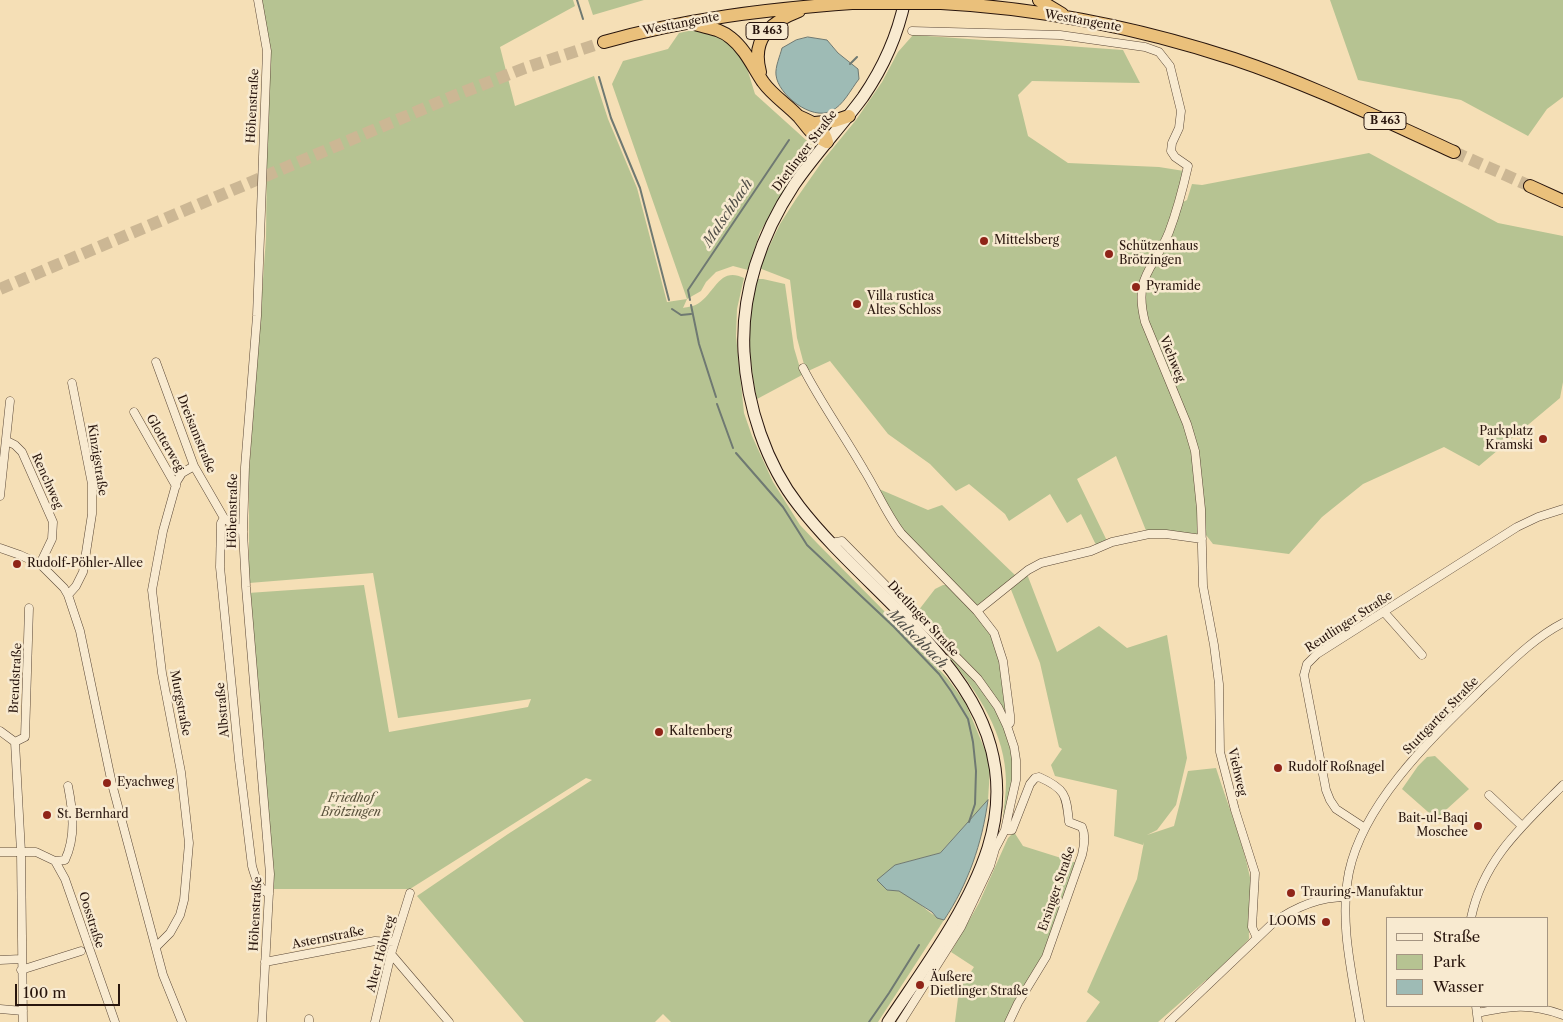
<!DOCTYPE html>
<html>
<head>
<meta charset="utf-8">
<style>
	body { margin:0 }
	#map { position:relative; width:1563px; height:1022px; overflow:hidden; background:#f5dfb6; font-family:"Libre Caslon Text",serif }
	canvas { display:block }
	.legend { position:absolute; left:1386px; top:917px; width:162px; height:90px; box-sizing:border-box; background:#f8ead0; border:1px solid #a59582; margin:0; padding:6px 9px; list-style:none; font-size:15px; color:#28150d }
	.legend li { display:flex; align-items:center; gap:10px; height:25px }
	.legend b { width:25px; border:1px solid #a59582 }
	.scale { position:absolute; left:15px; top:984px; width:105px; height:22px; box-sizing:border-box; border:2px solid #28150d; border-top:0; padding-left:6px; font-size:15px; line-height:18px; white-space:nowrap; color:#28150d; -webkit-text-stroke:4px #f8ead0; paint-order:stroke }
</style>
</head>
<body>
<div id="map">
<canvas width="1563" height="1022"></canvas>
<ul class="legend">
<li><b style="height:6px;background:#f8ead0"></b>Straße</li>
<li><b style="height:14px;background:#b6c392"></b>Park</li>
<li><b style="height:14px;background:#9ebbb5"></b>Wasser</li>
</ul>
<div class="scale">100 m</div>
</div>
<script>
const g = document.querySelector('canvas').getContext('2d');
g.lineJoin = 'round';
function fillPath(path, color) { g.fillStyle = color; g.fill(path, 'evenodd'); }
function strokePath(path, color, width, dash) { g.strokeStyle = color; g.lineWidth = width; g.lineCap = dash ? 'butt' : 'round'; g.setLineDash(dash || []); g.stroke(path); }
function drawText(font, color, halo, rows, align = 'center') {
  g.font = font + ' "Libre Caslon Text",serif'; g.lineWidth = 5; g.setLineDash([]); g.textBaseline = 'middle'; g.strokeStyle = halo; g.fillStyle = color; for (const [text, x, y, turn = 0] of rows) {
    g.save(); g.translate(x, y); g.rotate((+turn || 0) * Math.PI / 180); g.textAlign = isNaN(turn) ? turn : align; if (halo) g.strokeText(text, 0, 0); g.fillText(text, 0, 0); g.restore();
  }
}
const green = new Path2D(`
	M260 0H573L575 6 500 47 515 106 594 76 608 119 637 188 667 302 687 299 612 84 623 61 668 49 679 33 693 30 704 31 728 40 746 65 755 94 816 149 781 197 760 232 748 270 733 266 716 272 706 282 701 291 687 299 683 308C688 307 695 306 699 303 715 292 720 266 744 278L737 309 736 336 744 413 752 436 773 482 800 525 817 543 895 622 948 679 966 704 987 755 990 769 988 800 940 853 895 865 887 890C890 890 896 890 899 891 916 897 928 915 944 920L878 1022H671L663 1014 655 1022H524L417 896 508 834 592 780 586 778 410 889H274L248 593 364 585 389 732 528 707 531 699 398 718 373 573 249 583V471L266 238 267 148 271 50Z
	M588 0H644L593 15Z
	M1330 0H1563V97L1547 109 1528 136 1461 100 1358 80Z
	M913 35 1123 50 1140 83 1032 81 1018 95 1028 136 1068 163 1159 167 1184 171 1173 207 1187 200 1192 184 1202 185 1369 153 1498 223 1563 236V382L1560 398 1479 466 1444 447 1363 484 1322 517 1289 554 1213 544 1206 535 1169 531 1147 533 1116 456 1077 479 1108 543 1097 547 1081 514 1067 523 1050 494 1009 521 1005 514 969 484 956 491 930 464 888 434 830 361 806 372 797 338 790 280 759 268 780 224 796 199 824 159 856 120 882 82 898 52Z
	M758 279H763L785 284 794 348 802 375 757 399C749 359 745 319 758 279Z
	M879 489 928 510 942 505 1016 576 982 605 976 606 898 527Z
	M1027 574 1057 652 1099 626 1127 648 1167 635 1187 758 1176 805 1157 830 1147 835 1174 826 1188 771 1216 768C1229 809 1247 851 1253 894 1254 907 1248 924 1249 939L1208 982 1206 980 1158 1022H1086L1100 1002 1087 992 1137 879 1144 842 1143 845 1114 836 1117 790 1055 776 1051 765 1062 749 1059 747 1040 663 1010 587Z
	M943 585H950L975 611 979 620 992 634 1001 664 1007 719C987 677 951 648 919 616L918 611 935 589Z
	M951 654C984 688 1017 730 1013 780 1012 793 1008 806 1005 818L1003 817C1004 806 1006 794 1006 782 1006 734 978 693 949 657Z
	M1435 756 1469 789 1436 819 1402 789 1418 766 1427 757Z
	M1014 832 1023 846 1077 863 1043 957 1007 1022H955L959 990 974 967 951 952 979 903 1008 838Z`);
const water = new Path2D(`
	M808 37 827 40 838 53 858 69 859 79C851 89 843 106 831 111 812 121 778 95 776 75 775 67 780 56 782 48L796 40Z
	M988 800C982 844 968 884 944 920L937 918 932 912 899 891 887 890 877 880 895 865 940 853Z`);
const stream = new Path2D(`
	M577 0 583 19
	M850 64 857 57
	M599 77 611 118 640 188 669 300
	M690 300 688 290 789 140
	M691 305 699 344 716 397
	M672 309 681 315 691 314
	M717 404 733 448
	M736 453 783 507 807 545 894 627 939 674 951 691 968 719 973 742 976 771 975 804 969 822
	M869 1022 889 993 919 945`);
const trunkTunnel = new Path2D(`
	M1454 152 1530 186
	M0 289 456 95 525 68 604 42`);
const minor = new Path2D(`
	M258 0 267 51 257 316 245 467 243 532 246 587 270 874 262 1022
	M912 31 1060 35 1145 47 1159 52 1170 66 1181 111 1179 128 1172 143 1171 151 1175 157 1188 166C1183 188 1177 211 1169 232 1154 270 1133 275 1145 322L1187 424 1195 451 1201 509 1203 586 1214 645 1219 684 1220 752 1235 810 1255 873 1252 927 1257 938
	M156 362 194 466 224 518 243 532
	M803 368C821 403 844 435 864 470 877 491 886 513 901 533L977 611 994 633 1003 661 1010 715V723L1007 726
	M134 412 176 486
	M7 441 15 445 22 452 53 522 52 539 40 564
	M0 496 10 401
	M224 518 221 523 220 567 239 760 252 866C255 877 259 889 269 894
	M831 543 842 541 978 679 998 707 1007 726 1014 747 1016 760V780L1011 802 1005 830 995 849 990 866 961 927 901 1022
	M0 548 20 555 40 564 64 588 68 595 80 631 112 784 163 975 182 1022
	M68 595 76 586 83 572 92 514V484L72 383
	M977 611 1028 570 1041 563 1091 551 1112 542 1149 534H1166L1202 539
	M1384 612 1422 655
	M0 731 15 742
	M1489 795 1522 826
	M1365 828 1336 809 1330 800 1326 790 1304 675 1307 664 1317 654 1517 527 1538 517 1563 509
	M1005 830H1012L1030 784 1035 778 1039 777C1066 789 1066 795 1069 822L1082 827C1086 836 1084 846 1082 855L1046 957 1018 1003 1009 1022
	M0 852H36L55 861 65 879 115 1022
	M55 861 65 860C76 837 73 811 68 786
	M1471 918C1483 860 1522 826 1563 785
	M156 947 170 933 180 915 184 900 189 843 181 772 162 673 152 590 163 531 177 481 182 473 194 466
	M391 954 449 1022
	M0 960 21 959
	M265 962 375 941 394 942
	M21 970 81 951
	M1476 1006 1478 1022
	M0 1009 23 1011
	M1477 1013C1511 1006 1529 1003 1563 1015
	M309 1019V1022
	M23 1022 21 852 15 742 25 737 29 608
	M375 1022 391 954 410 893
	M1169 1022 1273 923C1295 907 1318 897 1346 897
	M1360 1022C1352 973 1339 922 1349 872 1364 801 1434 736 1484 687 1509 664 1532 639 1563 623`);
const secondary = new Path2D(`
	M888 1022C924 968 968 910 988 848 1036 693 879 610 799 506 766 464 747 406 744 352 741 293 761 235 794 185 815 154 841 127 863 97 883 68 898 34 905 0`);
const trunk = new Path2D(`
	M1039 0 1062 14
	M941 3C1041 8 1139 28 1234 59 1309 84 1381 119 1454 152
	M692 23C705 28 720 28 731 38 745 49 753 67 763 82 773 96 787 104 799 117 810 130 810 134 827 142
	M604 42C685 19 768 9 852 3
	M760 72C751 39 770 22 799 11
	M798 116C812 122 823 126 827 142
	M815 123 834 121 849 116
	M1530 186 1563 201`);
const trunkBridge = new Path2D(`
	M852 3H941`);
const markers = [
	[984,241,5,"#8f2418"],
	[1109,254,5,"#8f2418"],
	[1136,287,5,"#8f2418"],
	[857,304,5,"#8f2418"],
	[1543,439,5,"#8f2418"],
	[17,564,5,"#8f2418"],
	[659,732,5,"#8f2418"],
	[1278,768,5,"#8f2418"],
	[107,783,5,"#8f2418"],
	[47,815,5,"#8f2418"],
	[1478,826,5,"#8f2418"],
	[1291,893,5,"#8f2418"],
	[1326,922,5,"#8f2418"],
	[920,985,5,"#8f2418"]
];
const shields = [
	[767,31,42],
	[1385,121,42]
];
const shieldNames = [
	["B 463",767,31],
	["B 463",1385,121]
];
const streetNames = [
	["Westtangente",1083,21,10],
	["Westtangente",681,24,-11],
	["Höhenstraße",253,106,-87],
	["Dietlinger Straße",805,151,-53],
	["Viehweg",1172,359,68],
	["Dreisamstraße",196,434,68],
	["Glotterweg",165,443,60],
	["Kinzigstraße",97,460,81],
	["Renchweg",47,481,66],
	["Höhenstraße",233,511,-89],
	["Dietlinger Straße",923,619,47],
	["Reutlinger Straße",1349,622,-33],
	["Brendstraße",16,678,-87],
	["Murgstraße",180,703,79],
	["Albstraße",223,710,-95],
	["Stuttgarter Straße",1441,716,-46],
	["Viehweg",1237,772,77],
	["Ersinger Straße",1057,889,-71],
	["Höhenstraße",256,914,-87],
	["Oosstraße",91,920,72],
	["Asternstraße",328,938,-11],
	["Alter Höhweg",381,954,-75]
];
const poiNames = [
	["Mittelsberg",994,241],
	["Schützenhaus",1119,247],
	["Brötzingen",1119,261],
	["Pyramide",1146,287],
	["Villa rustica",867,297],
	["Altes Schloss",867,311],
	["Parkplatz",1533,432,"right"],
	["Kramski",1533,446,"right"],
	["Rudolf-Pöhler-Allee",27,564],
	["Kaltenberg",669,732],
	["Rudolf Roßnagel",1288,768],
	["Eyachweg",117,783],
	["St. Bernhard",57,815],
	["Bait-ul-Baqi",1468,819,"right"],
	["Moschee",1468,833,"right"],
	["Trauring-Manufaktur",1301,893],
	["LOOMS",1316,922,"right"],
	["Äußere",930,978],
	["Dietlinger Straße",930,992]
];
const parkNames = [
	["Friedhof",351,799],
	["Brötzingen",351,813]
];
const waterNames = [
	["Malschbach",728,213,-56],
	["Malschbach",917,639,45]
];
fillPath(green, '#b6c392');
fillPath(water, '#9ebbb5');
strokePath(water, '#6f7972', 1);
strokePath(stream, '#6f7972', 2);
strokePath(trunkTunnel, '#ccb794', 12, [12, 6]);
strokePath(minor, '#5b4837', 9);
strokePath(secondary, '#28150d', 13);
strokePath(trunk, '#28150d', 14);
strokePath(minor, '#f8ead0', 8);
strokePath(secondary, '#f8ead0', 11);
strokePath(trunk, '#eac07b', 12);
strokePath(trunkBridge, '#28150d', 14, []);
strokePath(trunkBridge, '#eac07b', 12);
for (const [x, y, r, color] of markers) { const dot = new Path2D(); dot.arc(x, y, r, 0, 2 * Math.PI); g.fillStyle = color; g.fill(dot); strokePath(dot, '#f8ead0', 2); }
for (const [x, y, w] of shields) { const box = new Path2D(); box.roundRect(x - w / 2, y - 8.5, w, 17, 4); g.fillStyle = '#f8ead0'; g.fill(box); strokePath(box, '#28150d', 1); }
drawText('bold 11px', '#28150d', null, shieldNames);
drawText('12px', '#28150d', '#f8ead0', streetNames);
drawText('12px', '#28150d', '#f8ead0', poiNames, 'left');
drawText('italic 12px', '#5a523c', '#f8ead0', parkNames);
drawText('italic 14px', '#514f48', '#f8ead0', waterNames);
</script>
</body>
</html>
